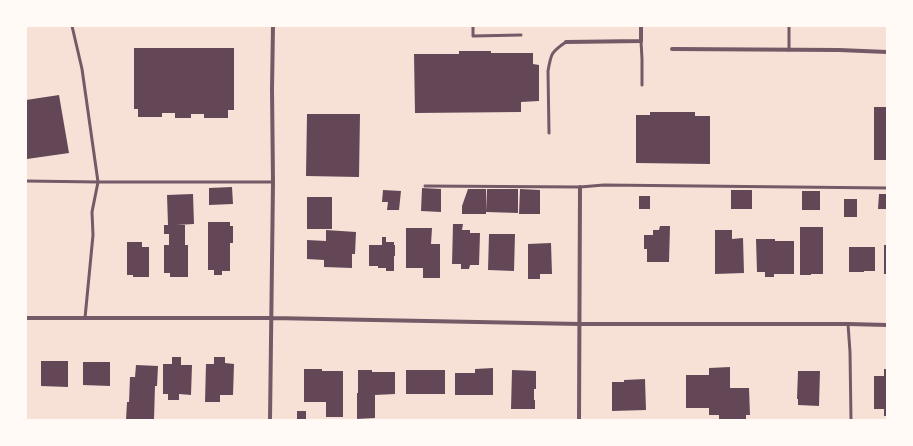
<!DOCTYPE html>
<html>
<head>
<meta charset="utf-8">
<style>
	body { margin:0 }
	#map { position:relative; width:913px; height:446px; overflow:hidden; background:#f7e1d7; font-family:Inter,sans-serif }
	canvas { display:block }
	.frame { position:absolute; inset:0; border:27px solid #fffaf5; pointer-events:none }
</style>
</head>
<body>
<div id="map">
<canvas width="913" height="446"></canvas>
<div class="frame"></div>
</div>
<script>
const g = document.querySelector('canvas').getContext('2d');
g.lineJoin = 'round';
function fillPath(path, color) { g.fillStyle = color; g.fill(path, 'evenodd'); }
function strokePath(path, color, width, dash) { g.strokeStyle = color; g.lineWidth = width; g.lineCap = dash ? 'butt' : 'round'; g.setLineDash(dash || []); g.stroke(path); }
const building = new Path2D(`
	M134 48H234V110H228V118H204V114H191V118H175V113H162V117H138V109H134Z
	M459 51H491V53H533V64L539 65V101L521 102V112L415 113 414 54H459Z
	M59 95 69 153 27 159 26 153V100Z
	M874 107H887V160H874Z
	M650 112H695V116H710V164L636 163V115H650Z
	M307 114H360L359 177 306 176Z
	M232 187 233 204 209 205V188Z
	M422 188 441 189V212L421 211Z
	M468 189H486V214H462V206Z
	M487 189H518V213L486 212Z
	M520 189 540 190V214H519Z
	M383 190 401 191 399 210H387L388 202H382Z
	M731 190H752V209H731Z
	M802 191H820V210H802Z
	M193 194 194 224 176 225H185V245H188V277H170V273H164V245H169V234H164V225H168L167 195Z
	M879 194H887V209H878Z
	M639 196H650V209H639Z
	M307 197H332V229H307Z
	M844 199H857V217H844Z
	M208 222H230V226H233V243H230V271H222V275H214V270H208Z
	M453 224H463L462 230H470V233H480L479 265H470L469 269H461V264H452Z
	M660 226H670L669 262H647V249H644V235H653V230H659Z
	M800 227H823V274H811V275H800Z
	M406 228H432L431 244H440V278H423V268H406Z
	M326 230 356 232 355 254H352V268L324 267V260L307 259V240L326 241Z
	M715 230H732V239L743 238 744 273 715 274Z
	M489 234H515L514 271 488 270Z
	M382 237H386V242H394V245H395V256H394V271H386V268H378V266H369V245H382Z
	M756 239H775V241H794V274H774V277H765V272H757Z
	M127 242H142V247H149V277H133V275H127Z
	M551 243 552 274H540V279H528V244Z
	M884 245H887V274H884Z
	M849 247H875V271H864V272H849Z
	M172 357H181V365H192L191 395 179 394V400H168V394H163V364H172Z
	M214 357H225V363L234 364 233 395H220V402H205L206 364H214Z
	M41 361H68V387L41 386Z
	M83 362H110V386L83 385Z
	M136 365 158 366 157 386H155L154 420H126L127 402H129L130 377H135Z
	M730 367V388H749L750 415H746V419H719V415H709V408H686V375H709V368Z
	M493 368V395H455V373H475V369Z
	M304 369H322V371H343V417H326V402H304Z
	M884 369H887V416H884V409H874V376H884Z
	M358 370H372V372H395V394L375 395V418L357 419V393H358Z
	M406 370H445V394H406Z
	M512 370 536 371V389H534V400H535V409H511Z
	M798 371H820L819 406 798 405V399H797Z
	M645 379 646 410 612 411V382H624V380Z
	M297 411H306V420H297Z`);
const service = new Path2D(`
	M72 26 82 69 98 182 92 212 93 235 85 318
	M473 26V36L521 35
	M641 41 642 59V85
	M789 50V26
	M549 133 548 71C551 54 551 52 566 42
	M26 181 98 182H273
	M425 186 580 187 604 185 887 188
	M848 324 850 352 851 420`);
const minor = new Path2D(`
	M566 42 641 41V26
	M672 49 839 50 887 52
	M26 318H272L580 324H848L887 325
	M270 420 273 182 272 89 273 26
	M579 420 580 187`);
fillPath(building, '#644757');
strokePath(service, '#755966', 3);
strokePath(minor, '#755966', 4);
</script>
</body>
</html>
